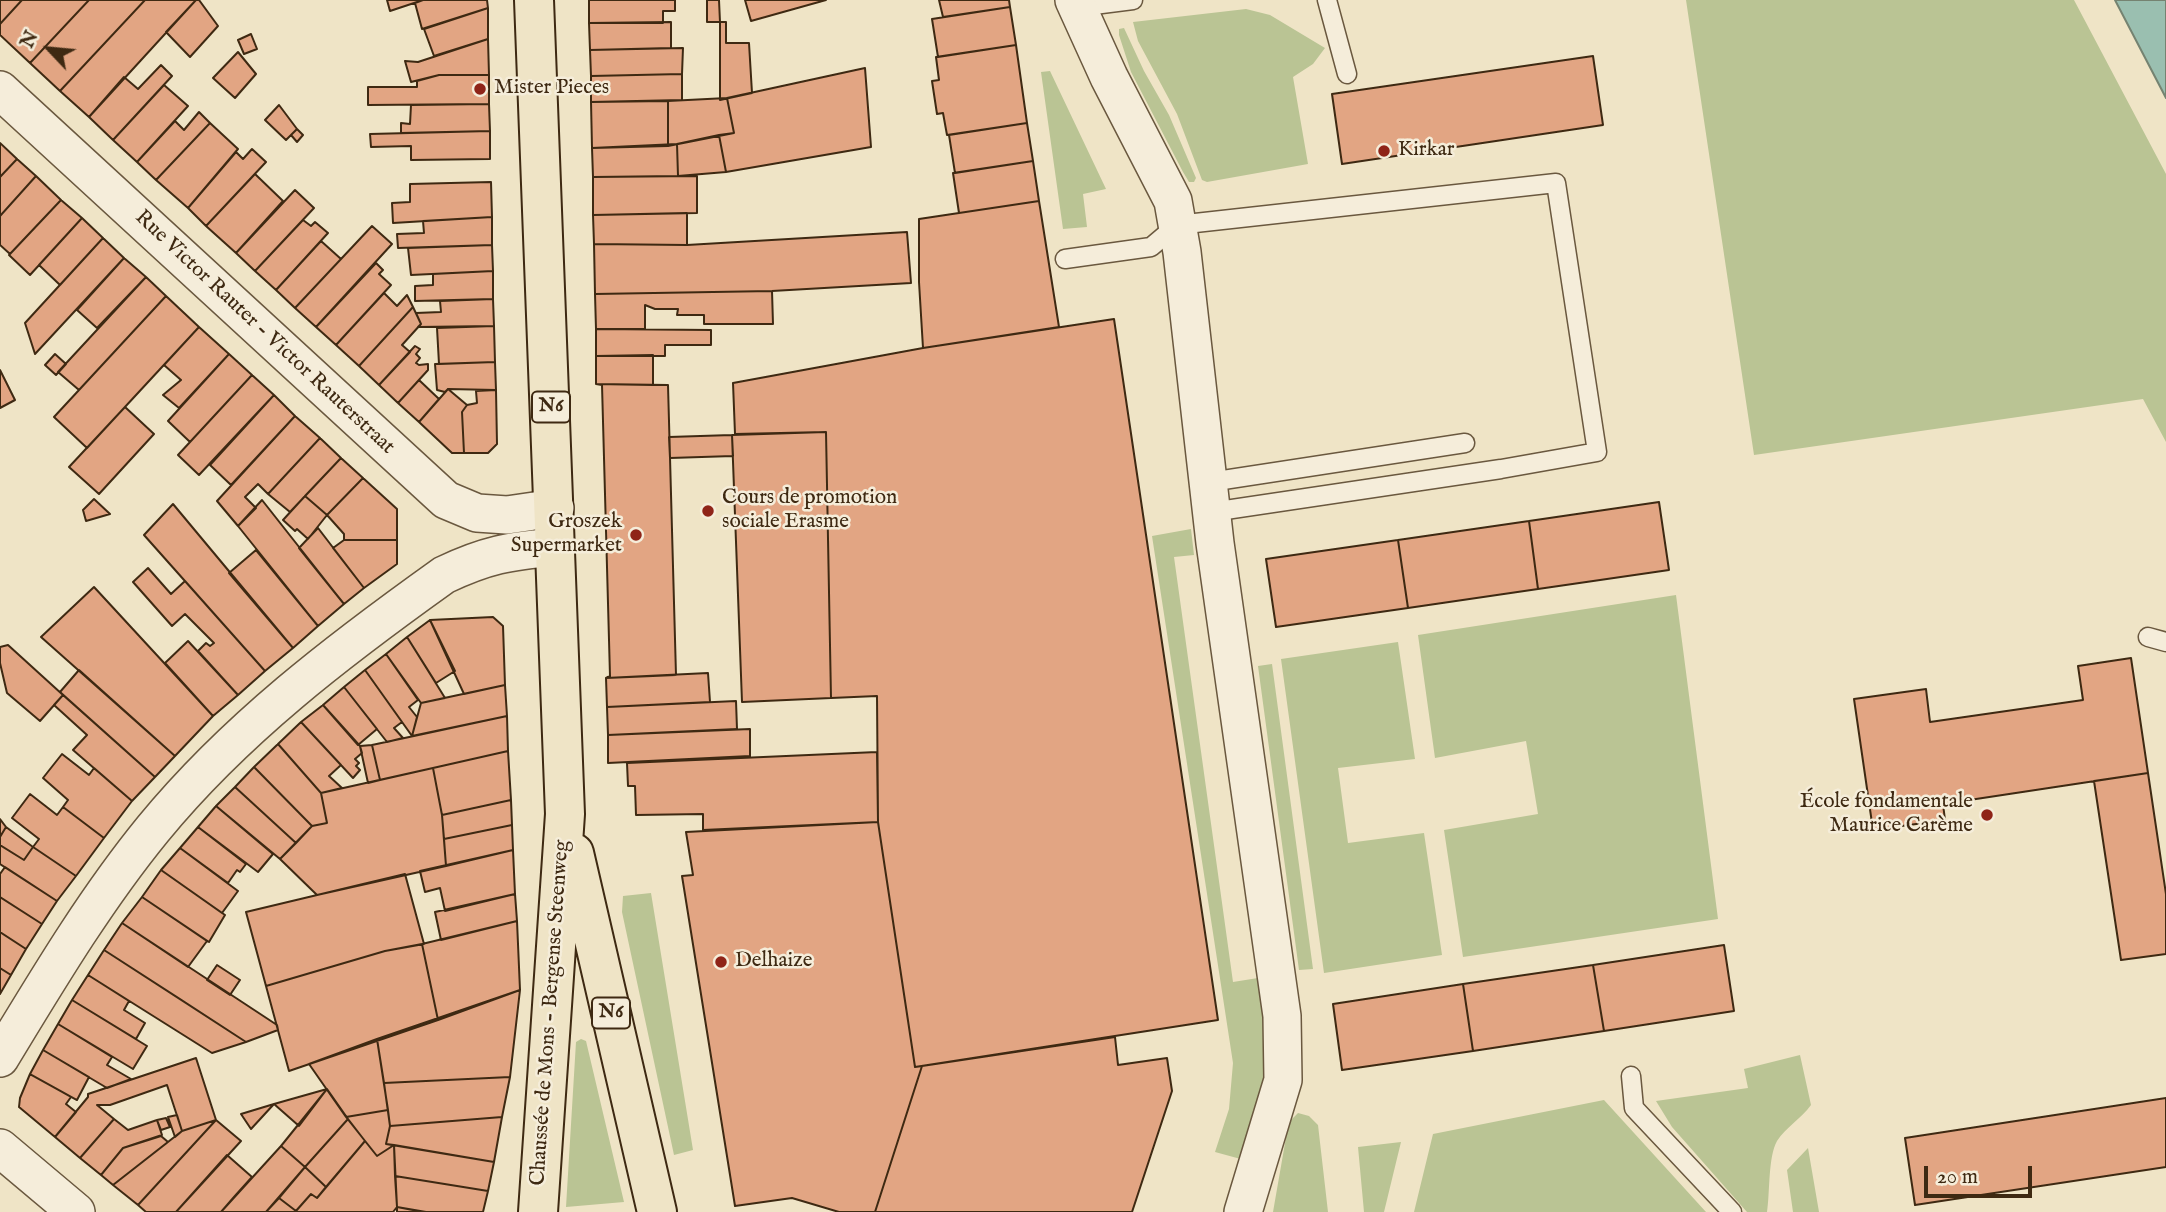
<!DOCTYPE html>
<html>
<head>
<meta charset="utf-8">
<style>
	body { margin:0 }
	#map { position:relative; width:2166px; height:1212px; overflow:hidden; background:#efe4c6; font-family:"IM FELL English",serif }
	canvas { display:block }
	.north { position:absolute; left:14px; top:14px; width:70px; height:70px; -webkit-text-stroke:5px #f5edda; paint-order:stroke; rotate:296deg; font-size:19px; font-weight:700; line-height:28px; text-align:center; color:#3e2912 }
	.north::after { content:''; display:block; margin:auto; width:24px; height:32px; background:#3e2912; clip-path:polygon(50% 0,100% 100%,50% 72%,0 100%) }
	.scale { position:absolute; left:1924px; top:1166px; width:108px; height:32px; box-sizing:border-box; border:4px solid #3e2912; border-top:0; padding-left:9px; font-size:21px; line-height:24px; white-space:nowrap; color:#3e2912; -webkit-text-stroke:5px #f5edda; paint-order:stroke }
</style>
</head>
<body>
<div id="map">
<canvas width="2166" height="1212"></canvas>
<div class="north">N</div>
<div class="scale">20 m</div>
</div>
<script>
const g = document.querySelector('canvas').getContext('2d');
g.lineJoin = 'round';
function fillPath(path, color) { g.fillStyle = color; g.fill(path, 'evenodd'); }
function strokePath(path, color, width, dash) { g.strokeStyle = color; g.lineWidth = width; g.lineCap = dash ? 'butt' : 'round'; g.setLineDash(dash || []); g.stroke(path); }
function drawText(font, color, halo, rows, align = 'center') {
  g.font = font + ' "IM FELL English",serif'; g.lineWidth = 5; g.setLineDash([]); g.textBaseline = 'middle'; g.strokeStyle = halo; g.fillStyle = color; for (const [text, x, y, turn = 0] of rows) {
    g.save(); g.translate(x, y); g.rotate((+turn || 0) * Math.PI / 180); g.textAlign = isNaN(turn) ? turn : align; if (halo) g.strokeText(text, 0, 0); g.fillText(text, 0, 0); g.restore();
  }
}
const green = new Path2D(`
	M1686 0H2074L2166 174V442L2143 399 1754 455Z
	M1246 9 1270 15 1325 48 1313 64 1293 77 1308 164 1207 182 1202 180 1177 114 1138 41 1133 22Z
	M1124 28 1144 71 1169 115 1196 178 1194 182H1189L1183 172 1131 72 1119 35V29Z
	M1050 71 1106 189 1083 194 1087 227 1063 229 1041 72Z
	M1191 529 1194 555 1174 557 1233 982 1258 978 1266 1023V1074L1248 1161 1215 1152 1229 1109 1233 1063 1152 536Z
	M1676 595 1718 919 1463 957 1444 830 1538 814 1526 741 1435 758 1418 635Z
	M1398 642 1415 759 1338 768 1348 843 1424 833 1442 955 1324 973 1281 659Z
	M1272 664 1313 969 1299 970 1258 666Z
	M651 893 693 1150 674 1155 622 912 623 896Z
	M581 1039 586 1041 624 1202 566 1207 576 1042Z
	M1800 1055 1811 1105C1801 1119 1786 1127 1777 1141 1768 1157 1770 1192 1767 1212H1747L1672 1127 1656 1101 1748 1088 1744 1069Z
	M1604 1100 1706 1212H1414L1433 1134Z
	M1298 1113 1309 1116 1318 1125 1328 1212H1273L1288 1126 1292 1119Z
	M1401 1142 1384 1212H1364L1358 1147Z
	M1808 1148 1819 1212H1793L1787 1170Z`);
const water = new Path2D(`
	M2115 0H2166V98Z`);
const building = new Path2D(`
	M0 0H22L0 24Z
	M22 0H89L30 63 0 35V24Z
	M89 0H145L60 91 30 63Z
	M145 0H196L89 117 60 91Z
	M196 0H199L218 26 190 57 166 32Z
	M387 0H423L390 11Z
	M423 0H487L488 8 422 29 415 3Z
	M589 0H675V11H663V23H589Z
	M707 0H719L720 22H707Z
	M745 0H826L751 21Z
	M939 0H1009L1010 7 943 17Z
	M1010 7 1016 45 938 57 932 19Z
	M488 8V39L434 56 424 29Z
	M671 22V48L590 50 589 23Z
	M720 22H726V43H749L752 93 720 100Z
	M251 34 257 49 244 54 238 40Z
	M488 39 489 75H439L411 82 405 61 418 62Z
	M1016 45 1027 123 947 135 943 113 937 114 932 81 939 80 936 57Z
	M683 48 682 74 591 76 590 50Z
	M238 52 256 74 235 98 213 78Z
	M1593 56 1603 125 1342 164 1332 94Z
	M161 65 172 76 113 140 89 117 124 77 138 89Z
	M865 68 871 147 726 172 719 135 734 133 727 98Z
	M682 74V100L591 102V76Z
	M439 75H489V104L368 105V87H417V81Z
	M164 85 188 106 137 162 113 140Z
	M727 98 734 133 668 146V101Z
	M668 101V146L592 148 591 102Z
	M489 104 490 131 401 133V123L410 124 411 105Z
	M279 105 297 129 286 140 265 120Z
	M199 112 210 123 156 180 137 162 175 121 184 130Z
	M210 123 238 149 188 208 156 180Z
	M1027 123 1033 161 955 173 949 135Z
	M297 129 303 135 297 142 291 135Z
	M490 131V159L411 160V146L371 147 370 134Z
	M719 135 726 172 678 176 677 144Z
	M0 143 17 159 0 177Z
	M677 144 678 176 593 177 592 148Z
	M252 149 266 162 206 226 188 208 236 152 243 159Z
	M17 159 36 176 0 216V177Z
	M1033 161 1039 201 959 213 953 173Z
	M255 174 283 201 236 253 206 226Z
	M36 176 61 200 10 254 0 245V216Z
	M697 176V213L593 215V177Z
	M491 182 492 217 393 223 392 203 410 202V184Z
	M295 190 314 208 255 271 236 253Z
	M61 200 82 218 30 275 9 255Z
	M1039 201 1059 327 923 348 919 282V219Z
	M687 213V245L594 244 593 215Z
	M492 217V245L398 248 397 234 424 233 423 221Z
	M82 218 103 238 60 285 39 265Z
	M303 220 311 226 315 222 328 233 276 290 255 271Z
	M372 226 392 244 316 327 295 308Z
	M907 232 911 283 772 291 595 294 594 244 687 245Z
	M103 238 124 258 35 354 25 323Z
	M321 241 341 259 295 308 276 290Z
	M492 245 493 271 411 275 408 248Z
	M124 258 146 277 97 328 77 310Z
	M376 263 383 270 379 274 391 285 336 345 316 327Z
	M493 271V299L415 301V286L433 285V274Z
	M146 277 166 296 79 390 58 372Z
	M772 291 773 324H704V315H677L678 309H655L645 305V329H596L595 294Z
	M384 293 397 306 407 295 413 307 359 366 336 345Z
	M166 296 199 327 87 448 54 417Z
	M493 299 494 326 418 327 421 324 416 313 441 312 440 301Z
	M413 307 421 324 402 345 410 352 379 385 359 366Z
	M1114 319 1218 1020 915 1067 878 822 877 696 831 698 826 432 735 434 733 383 923 348Z
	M494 326 495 362 439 364 437 328Z
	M199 327 229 354 179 408 163 395 181 380 164 365Z
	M596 329 711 330V345H665V356H596Z
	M415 346 420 349 416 354 420 358 416 363 419 365 428 364V370L398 403 379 385Z
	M55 354 66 364 56 375 45 365Z
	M229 354 252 375 190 442 168 421Z
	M653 355V385L596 384V356Z
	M495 362 496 390 448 389 445 392 437 390 435 364Z
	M0 370 15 400 0 408Z
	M252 375 274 395 199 475 178 455Z
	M419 380 439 399 419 422 398 403Z
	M596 384 668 385 676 675 606 678 610 676 602 385Z
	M448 389 467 405 462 412 464 453H452L419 422Z
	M496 390 497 444 488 453H464L462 412 467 405 477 403 476 391Z
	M274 395 295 416 231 485 210 465Z
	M125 407 154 434 99 494 69 467Z
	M295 416 320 438 268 494 258 484 245 497 256 508 238 526 217 501Z
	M826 432 831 698 742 702 732 435Z
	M732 435 733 456 670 458 669 437Z
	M320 438 341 458 290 512 268 494Z
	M341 458 363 478 327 515 305 496Z
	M363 478 397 509V540H344V534L327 515Z
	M305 496 327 515 308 539 297 529 295 531 283 520Z
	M94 499 110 514 86 521 83 510Z
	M262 500 344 604 318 626 238 526Z
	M1659 502 1669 570 1538 589 1529 521Z
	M173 504 293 648 265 671 144 535Z
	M1529 521 1538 589 1408 608 1398 540Z
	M318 528 364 588 344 604 299 548Z
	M344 540H397V564L364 588 333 548Z
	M1398 540 1408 608 1276 627 1266 559Z
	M256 550 318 626 293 648 229 573Z
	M148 568 171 594 185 581 265 671 238 695 198 651 206 643 210 646 214 643 185 614 172 626 133 582Z
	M94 587 213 716 175 756 41 637Z
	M493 617 503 626 505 685 464 694 430 620Z
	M430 620 455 671 436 683 407 637Z
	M407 637 432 677 445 698 421 703 386 654Z
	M188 641 238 695 213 716 165 663Z
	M8 645 63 695 40 721 7 693 0 663V647Z
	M386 654 418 700 409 707 417 717 412 736 365 670Z
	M2131 658 2148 773 1943 804 1945 820 1873 830 1854 699 1926 689 1930 722 2083 700 2078 666Z
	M79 670 175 756 155 777 60 692Z
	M365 670 402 722 394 728 403 738 387 742 344 687Z
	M708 673 710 702 607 707 606 678Z
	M505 685 507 716 412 736 421 703Z
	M344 687 377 729 358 745 323 705Z
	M63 695 155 777 132 801 73 750 87 735 54 705Z
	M736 701 737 729 608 735 607 707Z
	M323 705 360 746 362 753 355 759 359 763 356 766 360 770 353 778 301 722Z
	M507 716 508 751 380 780 372 745Z
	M301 722 341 765 329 776 342 788 321 793 278 744Z
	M750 729V756L608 763V735Z
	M278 744 321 793 327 823 312 826 254 767Z
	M372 745 380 780 368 783 360 746Z
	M508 751 511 800 442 815 433 768Z
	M877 752 878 822 703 830V814L636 815 635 786H628L627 763Z
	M62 754 89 775 94 768 132 801 104 838 63 807 68 800 43 778Z
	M254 767 312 826 296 843 235 787Z
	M433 768 442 815 446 866 317 895 280 859 312 826 327 823 321 793Z
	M2148 773 2166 894V954L2121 960 2094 781Z
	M235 787 296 843 280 859 216 806Z
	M30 794 57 815 63 807 104 838 76 876 33 847 39 839 12 818Z
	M511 800 512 825 444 839 442 815Z
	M216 806 273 854 258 872 198 827Z
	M0 819 6 827 0 837Z
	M878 822 915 1067 922 1066 875 1212H839L792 1198 735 1206 682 876 693 875 686 832Z
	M512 825 513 850 446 866 444 839Z
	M6 827 33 847 24 860 0 845V837Z
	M198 827 246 864 240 872 237 870 228 883 180 848Z
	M0 845 24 860 33 847 76 876 57 901 0 864Z
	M180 848 238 891 222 913 161 870Z
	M513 850 515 894 445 911 440 888 425 892 420 871Z
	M5 867 57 901 42 924 0 897V874Z
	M161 870 225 915 209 942 142 897Z
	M405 874 424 944 385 951 266 986 246 912Z
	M515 894 517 921 441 940 435 912Z
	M0 897 42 924 26 949 0 932Z
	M142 897 207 941 188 967 122 923Z
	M517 921 520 990 438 1020 422 944Z
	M122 923 277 1025 278 1030 246 1042 104 950Z
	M0 932 26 949 11 975 0 968Z
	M422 944 438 1020 289 1071 266 986 385 951Z
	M1724 945 1734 1011 1604 1031 1593 965Z
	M104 950 180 999 246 1042 212 1053 88 975Z
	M217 965 240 980 230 995 207 980Z
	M1593 965 1604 1031 1473 1051 1463 984Z
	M0 968 11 975 0 994Z
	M88 975 129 1001 124 1010 145 1023 136 1039 72 1000Z
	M1463 984 1473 1051 1342 1070 1333 1004Z
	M520 990 510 1077 384 1083 377 1039Z
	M72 1000 147 1046 133 1069 58 1024Z
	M58 1024 112 1057 107 1065 131 1079 107 1088 43 1050Z
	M1115 1037 1118 1065 1167 1058 1172 1091 1132 1212H875L922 1066Z
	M377 1039 388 1110 346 1117 309 1064Z
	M43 1050 89 1077 77 1100 30 1074Z
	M196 1058 216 1120 182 1131 167 1085 110 1105H97L114 1119 80 1158 55 1137 88 1097V1094Z
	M30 1074 71 1097 66 1104 76 1112 55 1137 19 1107 20 1098Z
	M510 1077 502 1117 390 1126 384 1083Z
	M327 1089 299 1126 274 1104Z
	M327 1089 348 1119 305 1167 281 1146Z
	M2166 1098V1167L1915 1205 1905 1138Z
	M274 1104 251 1129 241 1114Z
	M388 1110 390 1126 386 1144 394 1145 377 1156 346 1117Z
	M177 1115 182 1131 175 1137 168 1117Z
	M502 1117 494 1162 386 1144 390 1126Z
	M166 1118 170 1127 161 1130 157 1120Z
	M114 1119 128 1130 157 1120 162 1135 123 1148 101 1175 80 1158Z
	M348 1119 365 1141 326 1187 305 1167Z
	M216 1120 138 1205 113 1185 182 1131Z
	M216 1120 241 1141 176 1212H146L138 1205Z
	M161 1136 168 1142 113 1185 101 1175 123 1148Z
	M365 1141 377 1156 394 1145 397 1207 393 1212H295L311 1194 317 1198Z
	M394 1145 494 1162 488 1191 395 1176Z
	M281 1146 305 1167 266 1212H221Z
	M227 1155 252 1177 234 1197 221 1212H176Z
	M305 1167 326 1187 317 1198 311 1194 296 1211 279 1198Z
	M395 1176 488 1191 483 1212H426L397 1207Z
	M279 1198 296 1211 295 1212H266Z
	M397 1207 413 1210 426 1212H397Z`);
const service = new Path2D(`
	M1327 0 1347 74
	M1078 7 1133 0
	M1065 259 1151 247 1177 225 1556 183 1597 452 1501 469 1212 512
	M1210 482 1465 443
	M2148 637 2166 642
	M1631 1076 1634 1108 1732 1212`);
const minor = new Path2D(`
	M1074 0 1109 77 1173 201 1182 252 1215 543 1282 1016 1283 1080 1243 1212
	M0 90 446 500 477 513 507 515 555 508
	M0 1058C48 979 95 900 153 829 235 729 339 650 444 575 486 555 509 551 555 547
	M0 1148 76 1212`);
const primary = new Path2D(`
	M534 0 565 814 538 1212
	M574 853 657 1212`);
const markers = [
	[480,89,7,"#8f2418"],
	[1384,151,7,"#8f2418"],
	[708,511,7,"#8f2418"],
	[636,535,7,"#8f2418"],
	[1987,815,7,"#8f2418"],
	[721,962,7,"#8f2418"]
];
const shields = [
	[551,407,38],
	[611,1013,38]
];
const shieldNames = [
	["N6",551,407],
	["N6",611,1013]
];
const poiNames = [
	["Mister Pieces",494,89],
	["Kirkar",1398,151],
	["Cours de promotion",722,499],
	["sociale Erasme",722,523],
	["Groszek",622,523,"right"],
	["Supermarket",622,547,"right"],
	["École fondamentale",1973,803,"right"],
	["Maurice Carème",1973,827,"right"],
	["Delhaize",735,962]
];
const streetNames = [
	["Rue Victor Rauter - Victor Rauterstraat",264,333,43],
	["Chaussée de Mons - Bergense Steenweg",551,1013,-86]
];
fillPath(green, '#bac494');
fillPath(water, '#9abfb0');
strokePath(water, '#758371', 2);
fillPath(building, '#e2a583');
strokePath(building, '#3e2912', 2);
strokePath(service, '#6a583f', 21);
strokePath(minor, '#6a583f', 40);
strokePath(primary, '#3e2912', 42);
strokePath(service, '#f5edda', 18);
strokePath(minor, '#f5edda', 37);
strokePath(primary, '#efe4c6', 38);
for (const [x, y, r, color] of markers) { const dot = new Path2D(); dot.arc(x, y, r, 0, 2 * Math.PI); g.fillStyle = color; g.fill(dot); strokePath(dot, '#f5edda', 2.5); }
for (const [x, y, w] of shields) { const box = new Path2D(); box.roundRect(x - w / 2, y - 15.5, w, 31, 5); g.fillStyle = '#f5edda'; g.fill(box); strokePath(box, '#3e2912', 2); }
drawText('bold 19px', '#3e2912', null, shieldNames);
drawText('21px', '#3e2912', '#f5edda', poiNames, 'left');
drawText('21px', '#3e2912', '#f5edda', streetNames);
</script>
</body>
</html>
